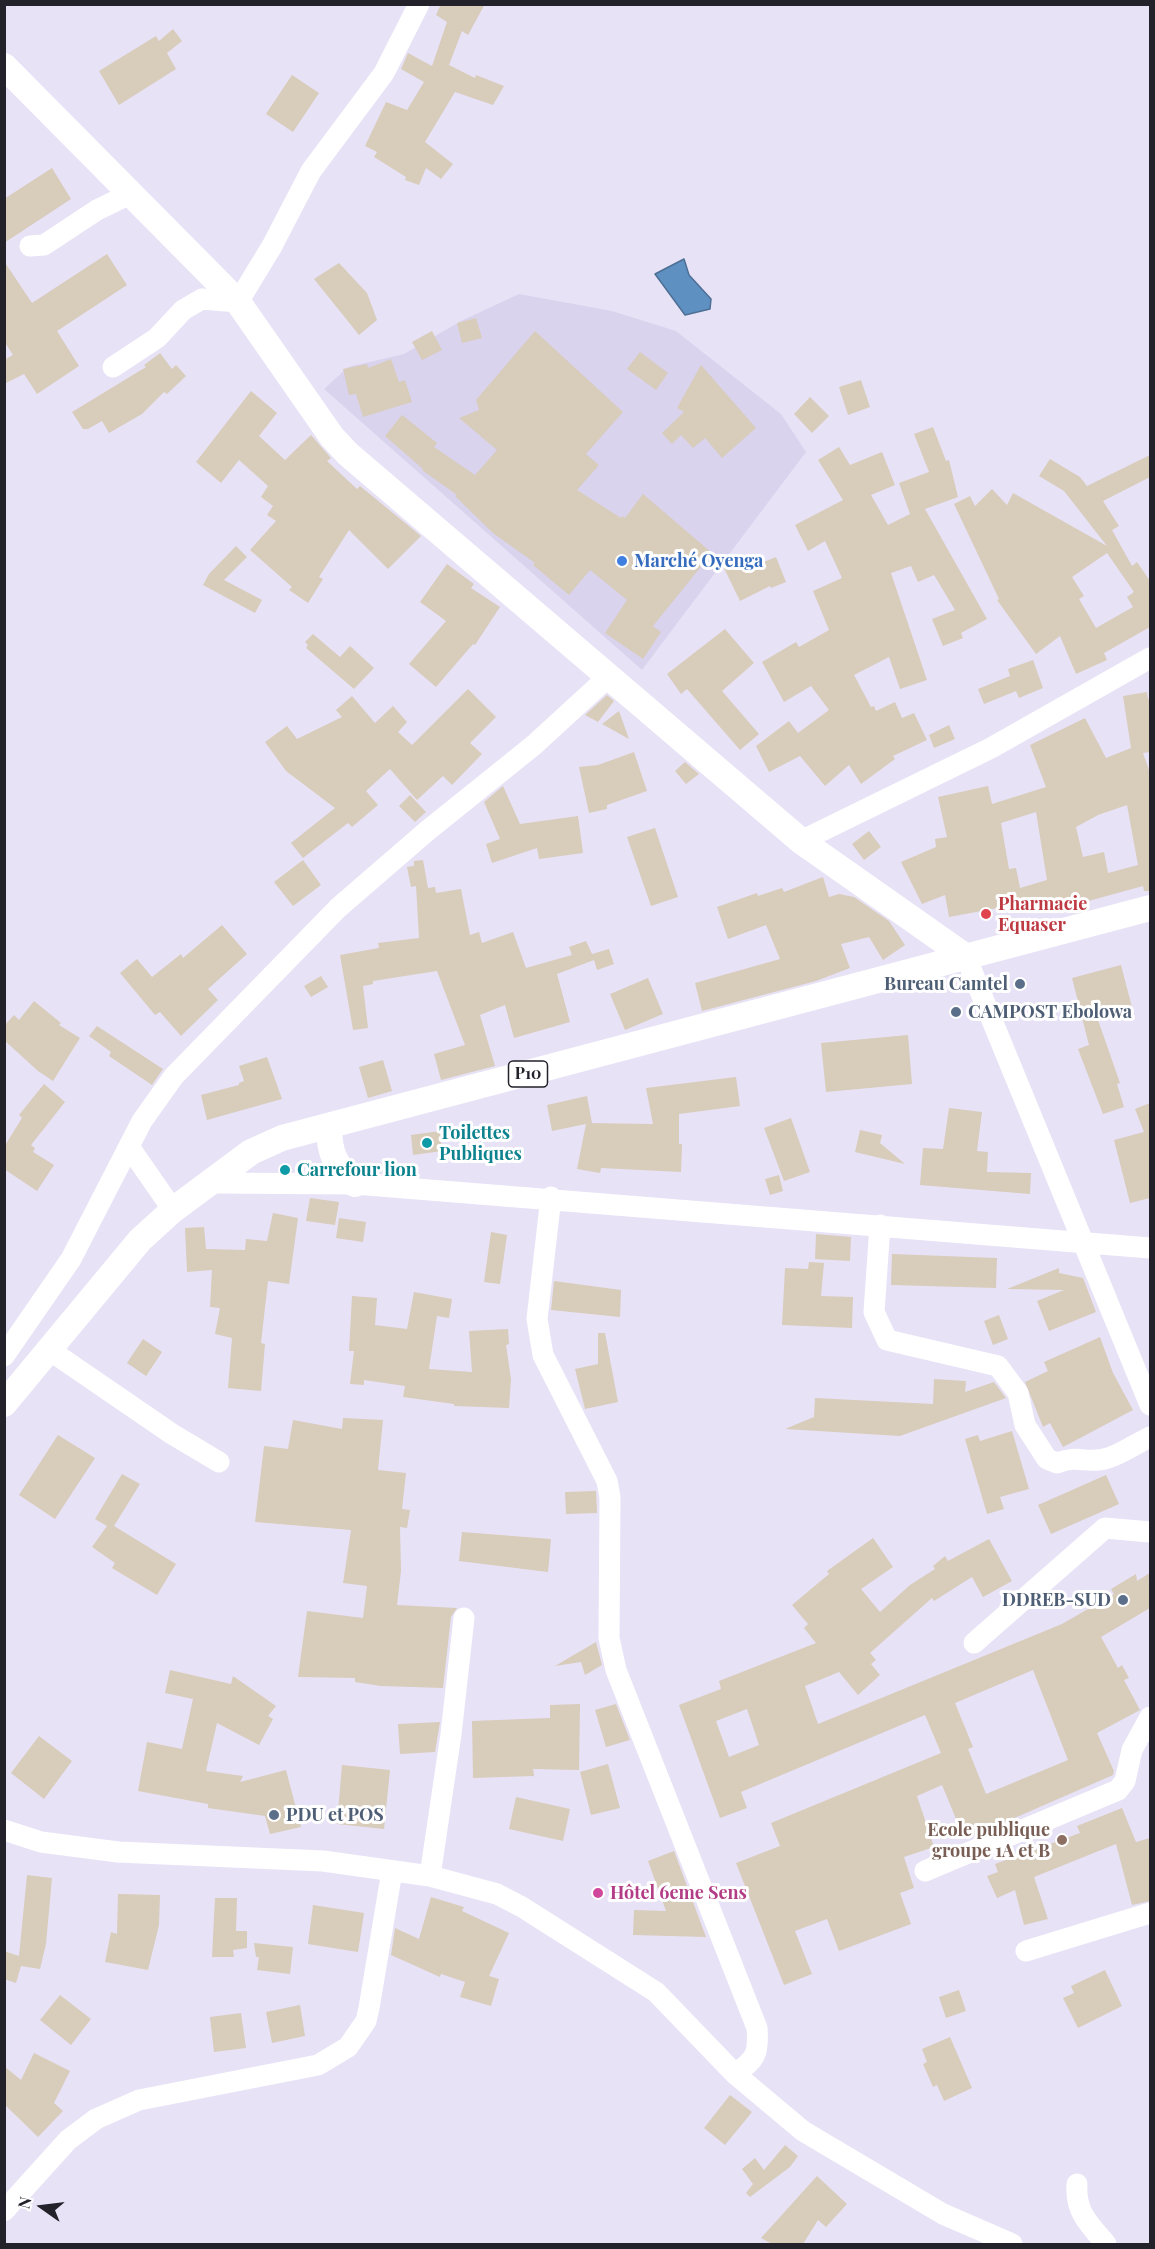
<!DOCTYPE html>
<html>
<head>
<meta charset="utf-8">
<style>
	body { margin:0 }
	#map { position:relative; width:1155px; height:2249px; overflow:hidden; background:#e8e2f7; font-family:"Playfair Display",serif }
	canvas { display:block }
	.frame { position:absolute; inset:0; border:6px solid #232129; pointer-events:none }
	.north { position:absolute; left:12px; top:2177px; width:60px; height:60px; -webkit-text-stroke:4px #fff; paint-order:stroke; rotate:284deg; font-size:16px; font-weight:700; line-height:24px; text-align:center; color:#232129 }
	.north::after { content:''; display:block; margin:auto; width:21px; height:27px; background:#232129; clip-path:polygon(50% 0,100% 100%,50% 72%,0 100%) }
</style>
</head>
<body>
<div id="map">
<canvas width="1155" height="2249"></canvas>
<div class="frame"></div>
<div class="north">N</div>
</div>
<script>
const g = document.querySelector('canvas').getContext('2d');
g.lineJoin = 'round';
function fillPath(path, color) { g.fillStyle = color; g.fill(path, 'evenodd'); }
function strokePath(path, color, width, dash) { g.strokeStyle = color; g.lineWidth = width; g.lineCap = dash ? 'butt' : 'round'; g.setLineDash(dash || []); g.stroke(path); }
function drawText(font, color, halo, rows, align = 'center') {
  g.font = font + ' "Playfair Display",serif'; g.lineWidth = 6; g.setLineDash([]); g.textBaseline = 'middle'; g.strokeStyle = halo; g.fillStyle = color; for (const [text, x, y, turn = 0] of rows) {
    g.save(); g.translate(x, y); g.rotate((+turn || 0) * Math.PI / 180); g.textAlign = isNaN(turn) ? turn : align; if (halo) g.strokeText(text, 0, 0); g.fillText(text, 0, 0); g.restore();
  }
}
const built = new Path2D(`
	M519 294 612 311 676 331 781 414 806 452 642 670 324 389 348 367 404 354 461 321Z`);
const water = new Path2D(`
	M684 259 689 275 711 299 710 309 685 315 655 274Z`);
const building = new Path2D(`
	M441 4H485L468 35 462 31 449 65 475 78 476 75 504 86 493 105 455 92 425 142 453 164 441 179 426 168 419 185 405 180 406 177 374 157 377 152 365 146 386 102 407 110 424 82 401 69 408 53 432 66 447 22 436 15Z
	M173 29 182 41 167 53 176 69 119 105 99 71 156 36 159 41Z
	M292 75 319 93 293 132 266 114Z
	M52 168 71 199 4 243V199Z
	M107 254 127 285 57 331 79 366 37 394 24 374 4 384V360L13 355 4 341V261L32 303Z
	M339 263 367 293 377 320 359 335 314 279Z
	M476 318 482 338 462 343 457 323Z
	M432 331 442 350 422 360 412 342Z
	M535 331 623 412 586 454 599 465 577 490 621 518 623 516 625 518 643 494 712 553 653 626 661 632 643 659 605 633 627 600 590 570 569 595 533 565 535 563 493 533 455 496 457 495 422 470 423 469 385 436 402 415 437 443 434 447 475 475 497 450 459 418 479 410 476 400Z
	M640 352 668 373 656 390 627 369Z
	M160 353 172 369 176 365 186 376 167 394 164 392 142 414 109 433 102 421 88 429H83L72 412 146 367 144 365Z
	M391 359 399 382 405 380 412 402 363 417 356 394 349 395 343 369 367 364 368 368Z
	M701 365 756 428 722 458 705 438 693 448 681 435 672 444 662 433 684 412 677 408Z
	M861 380 870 407 848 415 839 387Z
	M251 391 277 413 259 436 285 460 311 435 331 458 327 461 357 489 360 486 421 536 388 569 349 530 319 577 323 579 308 603 289 590 292 587 250 550 276 521 267 515 273 506 261 497 268 486 239 460 221 483 196 462Z
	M810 397 829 416 812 433 794 414Z
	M933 427 946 461 949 460 958 497 925 509 987 619 961 633 963 638 943 646 932 619 955 610 934 575 918 582 911 566 891 573 927 680 900 689 889 657 854 675 871 707 874 706 876 711 895 702 902 718 914 713 927 740 893 756 895 759 861 784 849 765 825 786 800 756 769 772 756 746 789 721 798 733 829 710 811 686 784 702 762 662 796 642 799 647 829 630 813 591 842 578 825 541 808 551 795 525 843 500 818 460 839 447 850 465 882 452 895 485 871 495 888 525 910 514 899 483 929 472 914 434Z
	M1150 455V477L1103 501 1119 526 1112 530 1132 566 1137 562 1150 581V627L1104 653 1107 660 1076 674 1060 636 1036 654 997 600 999 599 954 504 970 496 975 506 992 489 1007 505 1013 493 1107 546 1064 491 1039 476 1050 459 1080 477 1087 486ZM1107 553 1134 592 1127 597 1133 607 1096 628 1079 599 1084 596 1072 577Z
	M236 546 247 557 224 580 262 600 255 613 203 585 209 574Z
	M730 556 749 568 776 557 786 582 771 588 770 586 740 601 723 566Z
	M447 564 474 584 471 588 500 607 475 645 473 644 436 687 409 664 446 621 420 602Z
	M725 629 754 663 722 691 759 734 740 750 687 689 681 694 667 674Z
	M313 634 340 657 350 646 374 668 354 689 306 648 308 645 305 642Z
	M1033 660 1043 688 1019 698 1016 691 984 704 978 689 1010 676 1008 669Z
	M468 689 496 717 470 743 482 754 452 785 443 776 417 800 390 769 366 791 378 805 352 827 348 823 303 858 291 843 335 808 286 771 265 742 287 726 297 739 342 717 336 710 352 696 375 723 393 706 407 722 398 732 412 745Z
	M1147 692 1148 699 1150 698V752L1143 753 1150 773V891H1144L1143 886 1045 913 1041 900 949 917 945 895 922 904 901 862 936 847 935 839 947 837 938 797 988 786 992 804 1046 787 1030 745 1085 718 1106 758 1131 748 1123 696ZM1127 805 1138 865 1108 873 1104 852 1083 857 1076 827 1098 815ZM1036 812 1047 880 1020 888 1016 868 1009 869 1001 823Z
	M607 695 614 701 598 722 585 715Z
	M619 711 629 739 602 724Z
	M949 725 955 739 934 748 929 735Z
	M634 752 647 791 607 805V809L589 813 579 767 598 765Z
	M685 762 699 774 686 784 675 771Z
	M503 786 520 824 578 816 583 853 539 859 537 848 492 863 486 844 500 839 484 802Z
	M410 795 426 812 415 822 399 806Z
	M655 828 678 897 651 906 627 837Z
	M869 831 881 847 864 860 852 844Z
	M303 860 321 885 293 906 274 882Z
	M423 860 428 888 435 887 436 893 461 889 470 935 479 932 482 943 513 932 526 968 572 955 569 947 586 941 592 954 609 949 614 964 597 970 594 960 557 974 570 1022 514 1038 505 1005 480 1015 495 1066 441 1080 434 1054 465 1045 437 971 373 981V984L363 986 368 1028 353 1030 340 955 379 948 378 943 419 938 416 886 411 887 407 867 414 866V861Z
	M823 877 829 897 839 894 854 897 889 921 905 945 883 960 869 937 841 944 850 968 816 981 702 1011 695 983 780 959 766 925 728 939 717 907 757 893 758 896 782 888 784 892Z
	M222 925 247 954 208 989 218 1000 181 1036 160 1012 155 1015 120 973 137 959 152 977 181 954 183 958Z
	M1121 965 1133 1011 1098 1020 1120 1083 1117 1084 1124 1107 1103 1114 1078 1049 1089 1045 1072 978Z
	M321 976 328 987 311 997 304 986Z
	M648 978 663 1014 625 1030 610 994Z
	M34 1001 61 1023 59 1025 80 1038 53 1081 38 1071 4 1040V1026L14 1015 19 1020Z
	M97 1026 163 1069 152 1085 109 1056 111 1052 89 1036Z
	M908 1035 912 1084 826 1092 821 1043Z
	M267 1057 282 1099 207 1120 201 1095 239 1085V1083L244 1081 239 1066Z
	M383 1060 392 1091 368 1098 359 1067Z
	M736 1077 740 1106 679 1114V1144H682L681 1172 601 1168 600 1173 577 1169 586 1124 552 1131 547 1105 587 1096 592 1123H588L653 1124 646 1088Z
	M44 1084 65 1102 31 1145 35 1148 33 1152 54 1165 37 1191 4 1169V1147L22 1118 19 1115Z
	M1150 1103V1198L1130 1203 1114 1140 1144 1132 1135 1109Z
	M949 1108 982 1112 977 1151 988 1152 987 1172 1031 1173 1030 1194 920 1185 923 1148 943 1149Z
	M791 1118 810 1172 784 1181 764 1128Z
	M860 1130 882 1135 880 1143 905 1164 855 1152Z
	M440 1131 442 1151 413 1155 411 1135Z
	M779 1175 783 1191 770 1195 765 1179Z
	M310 1198 339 1202 335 1225 306 1221Z
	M273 1213 298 1218 289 1284 268 1281 261 1343 265 1344 261 1391 228 1388 232 1338 215 1334 220 1308 210 1307 212 1270 187 1272 185 1228 204 1227 206 1249 245 1250 246 1239 267 1241Z
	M339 1218 366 1222 363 1242 336 1238Z
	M491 1232 507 1235 500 1284 484 1282Z
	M816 1234 851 1237 850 1261 815 1259Z
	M892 1254 997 1258 996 1288 891 1285Z
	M809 1262 824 1263 821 1296 853 1297 852 1328 782 1325 785 1268 808 1269Z
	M1059 1268V1273L1083 1278 1096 1312 1049 1331 1037 1301 1064 1290 1007 1289Z
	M554 1281 621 1290 620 1317 551 1310Z
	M414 1292 452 1299 449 1318 437 1316 429 1369 472 1372 469 1331 508 1329 509 1344 506 1345 511 1379 509 1408 454 1406V1404L403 1397 405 1386 364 1380V1385L350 1384 354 1351H349L352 1296 377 1298 375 1325 407 1329Z
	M999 1315 1008 1339 993 1345 984 1321Z
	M598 1333H605L618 1402 585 1409 575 1369 598 1364Z
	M1100 1337 1113 1373 1133 1410 1063 1447 1050 1423 1043 1427 1025 1382 1048 1371 1044 1362Z
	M143 1339 162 1352 146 1376 127 1363Z
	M934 1379 966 1381 965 1392 994 1382 1006 1398 900 1436 785 1429 814 1417 815 1398 933 1404Z
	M343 1418 383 1420 378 1470 406 1473 402 1509 410 1510 407 1528 400 1527 401 1571 397 1605 457 1608 451 1617 443 1688 381 1686 355 1682V1678L298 1677 307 1611 363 1618 367 1586 343 1583 351 1530 255 1522 264 1446 288 1449 293 1420 342 1429Z
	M1012 1431 1029 1489 1000 1497 1004 1509 987 1514 965 1439 978 1435 980 1441Z
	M58 1435 95 1458 55 1519 19 1495Z
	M122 1474 140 1484 114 1526 176 1564 157 1595 112 1568 115 1563 92 1547 107 1526 95 1519Z
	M1106 1475 1119 1504 1051 1534 1038 1505Z
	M596 1491 597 1513 566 1514 565 1492Z
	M462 1532 551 1539 548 1572 459 1561Z
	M873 1538 893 1567 861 1589 880 1612 910 1585 935 1569 933 1566 945 1556 948 1561 989 1539 1012 1581 983 1597 972 1577 934 1601 932 1598 870 1653 876 1660 871 1664 880 1675 858 1695 839 1672 805 1686 818 1724 1062 1624 1114 1594 1111 1589 1136 1574 1137 1581 1150 1573V1608L1101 1637 1118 1668 1122 1665 1129 1678 1124 1680 1140 1710 1097 1733 1114 1771 1113 1775 1003 1823 964 1838 942 1785 917 1796 934 1847 904 1857 914 1888 900 1893 911 1924 839 1951 827 1919 795 1931 812 1974 784 1985 736 1863 780 1846 771 1823 941 1753 925 1715 741 1792 747 1808 720 1818 679 1705 721 1689 719 1681 816 1643 804 1628 808 1624 792 1605 829 1574 827 1571ZM1033 1670 1068 1760 986 1794 968 1749 973 1747 955 1703ZM747 1709 759 1745 729 1757 716 1721Z
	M596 1642 602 1665 585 1675 581 1662 555 1666Z
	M170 1670 231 1684 233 1676 276 1706 268 1716 273 1719 259 1745 217 1723 206 1771 243 1776 240 1782 286 1770 301 1827 270 1834 265 1816 208 1808V1804L138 1791 147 1742 182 1749 193 1699 165 1693Z
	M580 1704 579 1770 533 1769 534 1776 473 1778 472 1721 550 1718V1705Z
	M616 1704 630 1740 606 1747 595 1710Z
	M440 1722 435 1752 400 1754 398 1724Z
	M39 1736 72 1761 44 1799 11 1773Z
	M608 1764 620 1808 591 1815 580 1772Z
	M342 1765 390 1770 384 1829 337 1824Z
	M516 1797 570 1809 563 1841 509 1829Z
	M1122 1808 1136 1842 1150 1838V1901L1132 1905 1116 1844 1034 1877 1048 1919 1024 1925 1015 1890 997 1898 987 1876 998 1872 995 1864 1080 1833 1077 1826Z
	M674 1851 706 1937 633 1935 634 1910 666 1911 648 1861Z
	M27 1875 52 1878 46 1944 40 1969 21 1966 16 1983 4 1979V1951L19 1956Z
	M118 1894 160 1895 159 1925 148 1970 105 1962 111 1932 117 1934Z
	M431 1897 464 1907 462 1911 509 1933 489 1976 499 1979 491 2006 460 1997 465 1982 441 1974 440 1977 391 1955 395 1928 419 1939Z
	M215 1898H237L236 1931H247V1948L233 1950 234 1957H212Z
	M313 1905 364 1913 358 1952 308 1944Z
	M254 1943 293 1947 290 1974 257 1970 259 1957H256Z
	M1105 1970 1122 2006 1078 2028 1063 1998 1074 1993 1071 1986Z
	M959 1990 966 2011 946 2018 939 1997Z
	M60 1995 91 2019 71 2045 40 2020Z
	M300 2005 305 2036 272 2043 266 2012Z
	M241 2013 246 2048 214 2052 210 2017Z
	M950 2037 972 2088 944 2101 937 2085 933 2087 923 2064 927 2062 922 2049Z
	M34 2053 70 2071 54 2103 63 2111 38 2137 4 2104V2066L21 2080Z
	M730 2095 752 2112 725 2145 704 2128Z
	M785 2145 798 2156 790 2167 750 2197 746 2193 753 2184 742 2169 755 2158 764 2170Z
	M817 2176 847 2204 826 2227 818 2220 803 2244H772L761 2238Z`);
const minor = new Path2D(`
	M30 246 44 245 97 210 130 194
	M113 367 157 338 183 310 202 299 238 302 272 246 311 171 384 73 419 4
	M801 841 991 748 1150 658
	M966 957 1150 1405
	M130 1148 173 1210
	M213 1183 355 1184 1150 1248
	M551 1197 537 1319 543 1355 607 1481 610 1497 609 1638 616 1670 757 2028C759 2054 756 2059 735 2074
	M880 1225 874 1312 887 1340 998 1366 1018 1393 1025 1425 1047 1459 1057 1463C1079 1454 1087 1465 1108 1458 1122 1454 1137 1443 1150 1437
	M48 1349 172 1434 219 1462
	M4 1356 71 1259 142 1121 174 1076 338 908 427 831 534 745 607 678
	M974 1643 1105 1528 1150 1532
	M4 1830 41 1842 118 1852 323 1861 430 1876 497 1894 522 1907 656 1992 735 2074 803 2131 943 2214 1012 2244
	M925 1871 1118 1790 1125 1781 1132 1750 1150 1717
	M430 1876 451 1734 464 1618
	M1026 1951 1150 1913
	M1077 2184C1075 2212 1089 2224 1106 2244
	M4 2211 68 2140 96 2119 139 2100 318 2065 348 2047 366 2021 369 2008 392 1871`);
const major = new Path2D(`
	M4 66 238 302 332 437 348 454 801 841 966 957
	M329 1127C329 1155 336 1165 355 1184
	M4 1404 140 1240 173 1210 251 1152 282 1138 1150 908`);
const markers = [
	[622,561,6,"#3f7fe0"],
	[986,914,6,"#e0444e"],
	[1020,984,6,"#5c6f8a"],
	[956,1012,6,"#5c6f8a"],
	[427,1143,6,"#0f9aa8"],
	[285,1170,6,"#0f9aa8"],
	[1123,1600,6,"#5c6f8a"],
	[274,1815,6,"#5c6f8a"],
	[1062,1840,6,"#8d6e63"],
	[598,1893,6,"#d1479c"]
];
const shields = [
	[528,1074,39]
];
const shieldNames = [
	["P10",528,1074]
];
const shopNames = [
	["Marché Oyenga",634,561]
];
const healthNames = [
	["Pharmacie",998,904],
	["Equaser",998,925]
];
const serviceNames = [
	["Bureau Camtel",1008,984],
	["CAMPOST Ebolowa",968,1012,"left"],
	["DDREB-SUD",1111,1600],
	["PDU et POS",286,1815,"left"]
];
const cultureNames = [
	["Toilettes",439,1133],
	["Publiques",439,1154],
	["Carrefour lion",297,1170]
];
const educationNames = [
	["Ecole publique",1050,1830],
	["groupe 1A et B",1050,1851]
];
const hotelNames = [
	["Hôtel 6eme Sens",610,1893]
];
fillPath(built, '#dad3ee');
fillPath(water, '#5f90c2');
strokePath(water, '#4d6f94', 1.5);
fillPath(building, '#d8ccba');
strokePath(minor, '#fff', 21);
strokePath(major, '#fff', 26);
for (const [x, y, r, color] of markers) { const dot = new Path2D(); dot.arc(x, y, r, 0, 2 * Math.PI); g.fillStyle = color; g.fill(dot); strokePath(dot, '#fff', 2); }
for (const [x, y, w] of shields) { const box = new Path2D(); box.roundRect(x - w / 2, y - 13, w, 26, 4.5); g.fillStyle = '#fff'; g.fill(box); strokePath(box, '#232129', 1.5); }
drawText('bold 16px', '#232129', null, shieldNames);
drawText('bold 18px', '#366cbe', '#fff', shopNames, 'left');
drawText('bold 18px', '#be3a42', '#fff', healthNames, 'left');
drawText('bold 18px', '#4e5e75', '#fff', serviceNames, 'right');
drawText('bold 18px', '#0d838f', '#fff', cultureNames, 'left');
drawText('bold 18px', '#785e54', '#fff', educationNames, 'right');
drawText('bold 18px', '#b23c85', '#fff', hotelNames, 'left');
</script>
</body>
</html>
